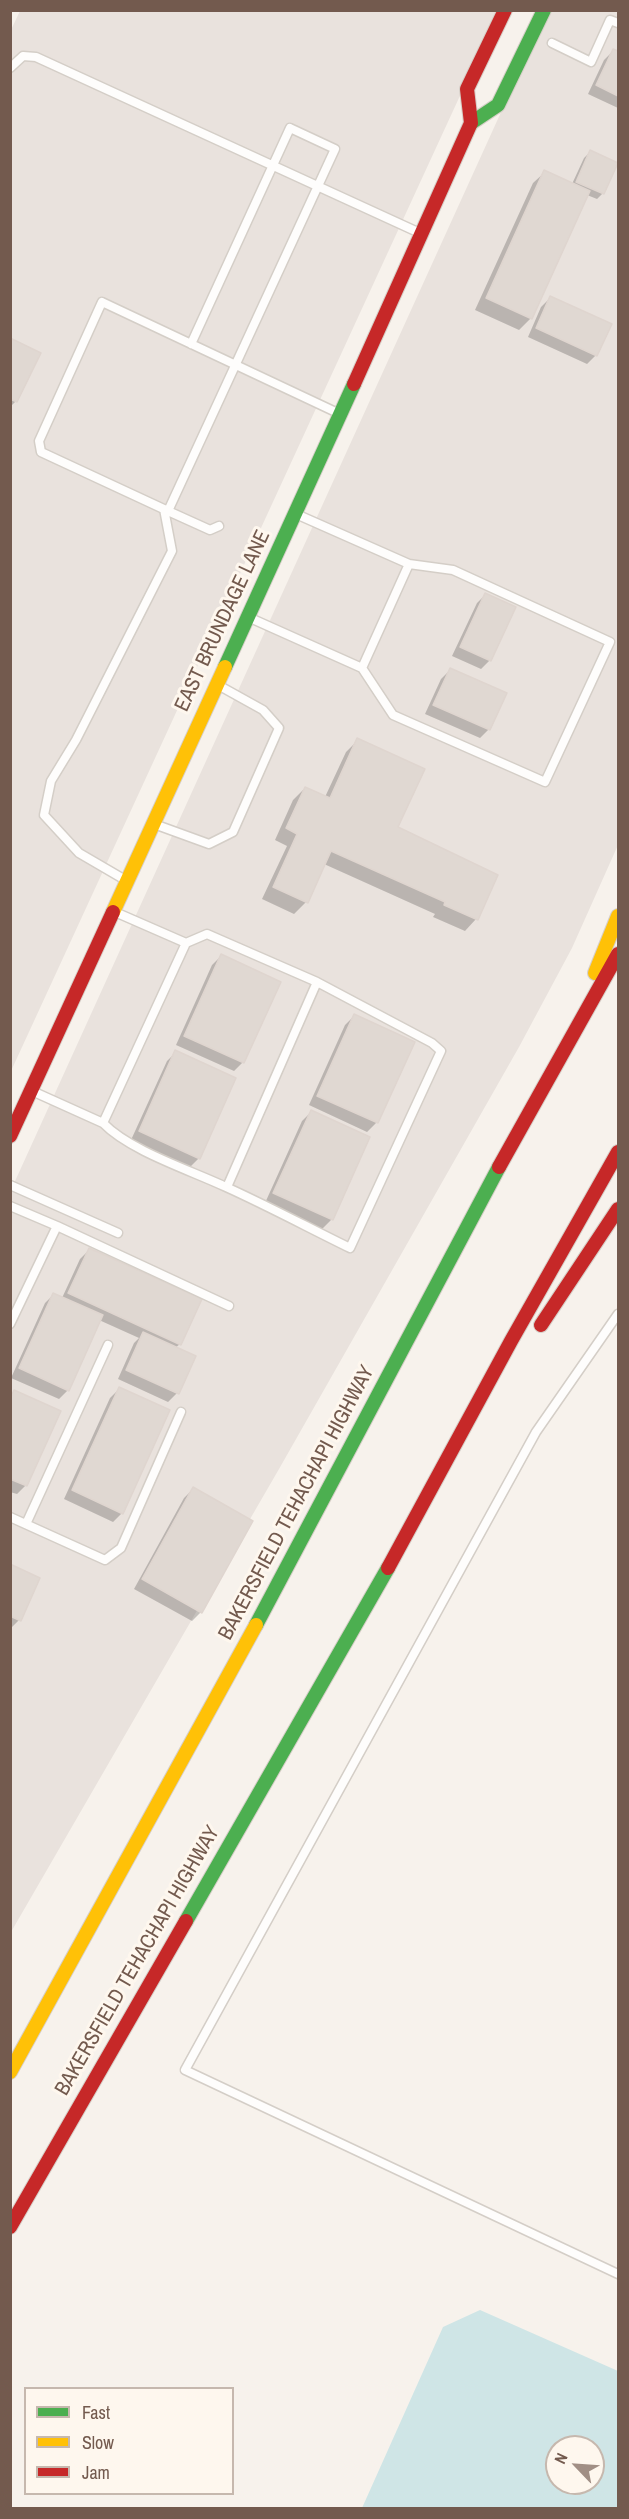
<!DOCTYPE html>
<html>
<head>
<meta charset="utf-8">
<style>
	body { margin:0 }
	#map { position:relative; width:629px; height:2519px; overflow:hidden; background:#f7f2ec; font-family:"Archivo Narrow",sans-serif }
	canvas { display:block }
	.frame { position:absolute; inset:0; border:12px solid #735a4e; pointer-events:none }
	.legend { position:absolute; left:24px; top:2387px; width:210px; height:108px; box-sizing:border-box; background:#fef7ee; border:2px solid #c6b8ae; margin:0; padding:8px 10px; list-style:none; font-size:18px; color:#735a4e }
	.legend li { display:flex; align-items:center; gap:12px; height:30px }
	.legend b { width:30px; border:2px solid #c6b8ae }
	.north { position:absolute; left:545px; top:2435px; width:60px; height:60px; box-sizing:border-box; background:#fef7ee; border:2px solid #c6b8ae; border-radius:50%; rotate:295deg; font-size:16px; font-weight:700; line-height:24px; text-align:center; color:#735a4e }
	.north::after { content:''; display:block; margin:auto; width:21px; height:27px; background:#a18f85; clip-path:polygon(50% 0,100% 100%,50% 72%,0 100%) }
</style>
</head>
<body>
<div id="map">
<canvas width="629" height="2519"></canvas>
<div class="frame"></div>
<ul class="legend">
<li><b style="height:8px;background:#4caf50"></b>Fast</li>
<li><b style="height:8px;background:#ffc107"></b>Slow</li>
<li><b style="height:8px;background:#c62828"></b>Jam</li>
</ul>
<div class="north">N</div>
</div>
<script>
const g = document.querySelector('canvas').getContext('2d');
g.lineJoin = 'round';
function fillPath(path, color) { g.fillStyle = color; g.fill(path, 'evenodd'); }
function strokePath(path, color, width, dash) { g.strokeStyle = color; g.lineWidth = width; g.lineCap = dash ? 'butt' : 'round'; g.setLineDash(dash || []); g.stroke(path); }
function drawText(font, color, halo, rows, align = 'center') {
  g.font = font + ' "Archivo Narrow",sans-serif'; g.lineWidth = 6; g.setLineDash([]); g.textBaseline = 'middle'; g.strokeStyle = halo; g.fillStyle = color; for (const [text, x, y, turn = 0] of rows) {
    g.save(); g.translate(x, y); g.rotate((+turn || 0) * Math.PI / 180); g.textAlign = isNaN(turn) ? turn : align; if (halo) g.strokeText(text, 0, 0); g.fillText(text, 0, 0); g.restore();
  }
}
const industrial = new Path2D(`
	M20 11H499L11 1071 10 32Z
	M547 11H618V845L572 948 519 1047 279 1469 11 1932V1190Z`);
const water = new Path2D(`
	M480 2310 618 2371V2508H362L443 2327ZM557 2447H593V2483H557Z`);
const shadow = new Path2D(`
	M613 51 618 53V108L588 94 604 60Z
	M590 152 616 164 603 193 597 199 587 195 531 318 519 330 475 310 533 183 545 172 572 184 584 158Z
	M550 298 596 355 587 364 528 337 541 307Z
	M10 340 16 401 10 407Z
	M486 594 490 660 481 669 452 656 477 603Z
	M450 670 489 729 480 738 425 714 441 679Z
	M358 740 396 828 496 875 476 919 465 931 433 917 435 914 324 864 306 902 294 914 262 899 287 846 275 840 293 800 305 788 325 797 346 752Z
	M221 956 243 1062 234 1071 176 1045 212 965Z
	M354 1016 413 1043 376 1123 367 1132 309 1105 345 1025Z
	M176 1052 199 1158 190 1167 131 1140 167 1061Z
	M311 1112 368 1138 331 1220 322 1229 265 1203 302 1121Z
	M89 1250 180 1344 175 1348 194 1357 177 1393 168 1402 118 1379 134 1343 139 1338 99 1320 68 1390 59 1399 11 1378 45 1303 54 1294 62 1298 80 1259Z
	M119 1389 122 1513 113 1522 64 1499 110 1398Z
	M15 1391 26 1485 17 1494 10 1492V1395Z
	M193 1489 201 1612 192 1621 134 1589 184 1498Z
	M10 1566 19 1620 10 1629Z`);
const building = new Path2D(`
	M613 49 618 51V96L596 85Z
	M590 150 618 163 604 194 576 182Z
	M544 170 590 191 532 319 486 298Z
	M550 296 612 324 597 356 536 328Z
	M10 338 41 353 17 402 10 399Z
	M485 593 516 607 491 661 460 647Z
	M450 668 507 693 490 730 433 705Z
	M357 738 425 769 398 827 498 875 478 920 444 905 445 902 331 851 308 903 273 887 297 834 286 828 305 787 330 798Z
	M221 954 281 982 244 1063 184 1036Z
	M354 1014 415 1042 378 1123 317 1096Z
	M175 1050 236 1078 200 1159 139 1131Z
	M311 1110 370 1137 333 1220 273 1193Z
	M89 1248 202 1299 181 1345 68 1293Z
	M53 1293 103 1315 69 1391 19 1368Z
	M143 1332 196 1356 179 1394 126 1370Z
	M119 1387 170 1410 123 1514 72 1490Z
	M14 1390 61 1411 27 1486 10 1479V1398Z
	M193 1487 253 1521 202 1613 142 1579Z
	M10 1564 40 1578 21 1621 10 1616Z`);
const lane = new Path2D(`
	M552 43 591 62 610 20 618 23
	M10 68 23 56 36 57 422 234
	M191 344 290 128 335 149 168 511 210 530 219 526
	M168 511 41 452 39 441 102 302 340 414
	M248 617 362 668 393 715 545 782 610 642 453 570 409 564 296 514
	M362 668 409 564
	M154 824 209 844 233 832 279 728 263 710 218 685
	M127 881 79 853 44 815 51 781 76 740 172 551 164 509
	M115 912 186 943
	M32 1091 103 1123C130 1151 190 1170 226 1187 268 1206 309 1228 350 1248L441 1051 432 1043 317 982 207 934 186 943 103 1123
	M10 1185 118 1233
	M227 1187 317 982
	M10 1206 57 1226 10 1324
	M57 1226 229 1306
	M618 1314 536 1432 185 2070 618 2274
	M10 1517 105 1560 121 1548 181 1412
	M26 1524 108 1345`);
const fast = new Path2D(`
	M471 123 498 105 544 10
	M225 667 354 384
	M256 1625 499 1167
	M186 1921 388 1568`);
const slow = new Path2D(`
	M113 912 225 667
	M595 973 618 916
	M10 2072 256 1625`);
const jam = new Path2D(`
	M354 384 471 123 467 89 505 10
	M10 1136 113 912
	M499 1167 618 954
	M541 1325 618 1209
	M388 1568 511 1341 618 1152
	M10 2227 186 1921`);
const streetNames = [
	["EAST BRUNDAGE LANE",223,621,-65],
	["BAKERSFIELD TEHACHAPI HIGHWAY",297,1503,-62],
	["BAKERSFIELD TEHACHAPI HIGHWAY",138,1961,-60]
];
fillPath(industrial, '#e9e2dd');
fillPath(water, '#cfe5e6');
fillPath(shadow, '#0003');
fillPath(building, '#e0d8d2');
strokePath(building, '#dfd5cf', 1.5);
strokePath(lane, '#d4cec7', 11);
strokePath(fast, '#d6cfc8', 16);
strokePath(slow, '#d6cfc8', 16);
strokePath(jam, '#d6cfc8', 16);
strokePath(lane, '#fefdfc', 8);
strokePath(fast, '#4caf50', 14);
strokePath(slow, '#ffc107', 14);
strokePath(jam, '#c62828', 14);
drawText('21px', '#735a4e', '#fef7ee', streetNames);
</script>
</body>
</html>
